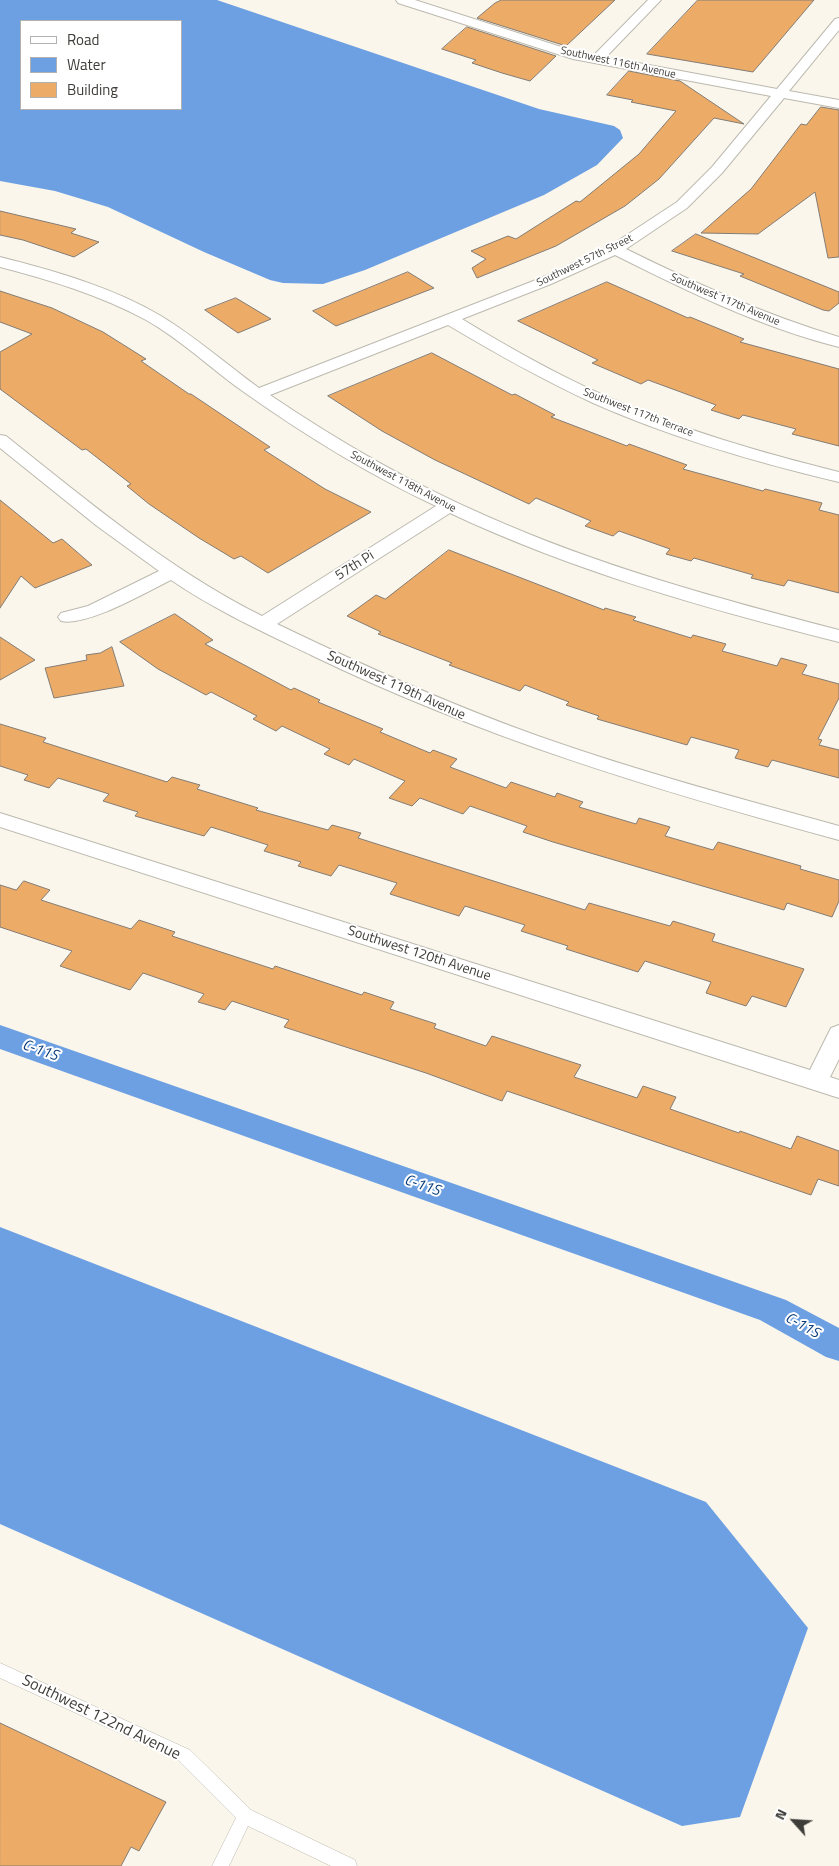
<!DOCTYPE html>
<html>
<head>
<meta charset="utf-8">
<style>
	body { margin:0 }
	#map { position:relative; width:839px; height:1866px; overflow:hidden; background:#faf6eb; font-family:"Titillium Web",sans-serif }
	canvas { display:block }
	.legend { position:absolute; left:20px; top:20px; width:162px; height:90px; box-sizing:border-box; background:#fff; border:1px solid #b2b1b0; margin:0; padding:6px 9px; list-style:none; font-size:15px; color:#3e3d39 }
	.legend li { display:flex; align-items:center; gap:10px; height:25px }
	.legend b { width:25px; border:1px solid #b2b1b0 }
	.north { position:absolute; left:769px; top:1796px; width:50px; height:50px; -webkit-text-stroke:4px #fff; paint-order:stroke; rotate:296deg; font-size:14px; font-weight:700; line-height:20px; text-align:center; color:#3e3d39 }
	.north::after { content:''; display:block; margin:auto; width:18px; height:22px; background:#3e3d39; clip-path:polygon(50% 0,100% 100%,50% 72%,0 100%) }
</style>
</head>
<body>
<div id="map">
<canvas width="839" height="1866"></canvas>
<ul class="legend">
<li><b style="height:6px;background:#fff"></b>Road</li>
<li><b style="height:14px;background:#6da0e3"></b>Water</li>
<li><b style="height:14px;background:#ecac68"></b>Building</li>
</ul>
<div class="north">N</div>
</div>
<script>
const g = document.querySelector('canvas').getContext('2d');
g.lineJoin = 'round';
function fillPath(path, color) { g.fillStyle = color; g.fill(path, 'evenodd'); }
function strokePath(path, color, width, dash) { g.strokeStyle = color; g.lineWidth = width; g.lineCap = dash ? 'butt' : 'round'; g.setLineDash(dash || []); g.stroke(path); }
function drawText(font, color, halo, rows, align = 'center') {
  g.font = font + ' "Titillium Web",sans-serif'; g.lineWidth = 4; g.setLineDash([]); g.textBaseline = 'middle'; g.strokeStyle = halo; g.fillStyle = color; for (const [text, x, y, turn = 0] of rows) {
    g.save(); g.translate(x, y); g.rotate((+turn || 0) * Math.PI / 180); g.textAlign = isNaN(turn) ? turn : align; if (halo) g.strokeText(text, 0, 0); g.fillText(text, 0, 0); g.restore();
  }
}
const water = new Path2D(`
	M0 0H217L539 109 614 126 620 130 623 138 597 165 544 195 365 270 323 284 283 283 270 280 204 252 108 207 55 191 0 181ZM181 21V109H21V21Z
	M0 1227 706 1502 808 1628 740 1817 682 1826 0 1524Z`);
const canal = new Path2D(`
	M0 1025 786 1300 839 1328V1361L826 1357 760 1320 0 1049Z`);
const building = new Path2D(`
	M502 0H615L566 46 477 18 495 3Z
	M698 0H814L753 72 647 54Z
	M467 27 556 56 530 81 502 73 472 63 476 60 442 49Z
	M629 71 680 81 744 124 714 118 659 179 625 206 556 246 477 278 472 268 486 259 471 251 508 236 516 239 576 201 580 202 639 154 676 111 631 102 633 100 607 95Z
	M821 107 839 110V257L828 258 815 192 758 234 701 233 751 189 801 124 806 125Z
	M0 211 76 229 71 233 99 242 74 257 23 240 0 235Z
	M696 234 839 292V303L829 311 823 310 740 276 744 274 672 251Z
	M408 272 434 288 336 326 313 311Z
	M607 282 688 318 690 317 744 339 740 342 839 369V446L792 434 796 429 743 415 739 419 711 410 716 405 648 380 641 384 592 363 598 360 518 321Z
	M0 291 52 308 103 332 146 359 141 361 189 394H191L270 447 264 450 325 489 371 512 268 573 241 556 234 559 199 538 149 504 127 486 131 484 86 449 82 450 0 389V352L32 334 0 322Z
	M236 298 271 319 238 333 205 310Z
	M432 353 512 395 515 394 555 415 551 417 627 446 629 444 687 465 683 469 763 491 765 489 822 503 819 510 839 515V593L788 580 784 586 751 578 753 575 694 558 691 561 666 554 670 549 619 531 613 536 585 526 591 521 536 498 529 504 435 460 382 431 328 396Z
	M0 500 53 543 62 539 92 565 35 588 21 576 0 608Z
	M449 550 604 610 605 608 636 617 633 620 691 638 693 635 726 644 722 651 777 666 781 658 807 665 802 674 839 684V698L818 739 822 740 819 745 839 750V778L772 760 768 767 735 758 739 750 691 737 687 745 597 719 599 716 566 705 569 702 525 685 520 691 449 665 452 663 378 634 381 632 347 616 376 595 385 599Z
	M175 614 213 640 205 644 291 690 294 688 320 700 318 702 383 729 380 732 430 753 433 750 457 759 450 767 506 788 511 782 555 797 557 793 583 802 579 807 636 824 639 818 670 827 665 836 713 850 718 842 801 866 800 869 839 880V901L832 917 787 903 784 910 553 842 523 832 527 826 470 806 463 814 420 798 412 806 389 798 405 781 354 759 349 765 324 754 330 749 282 726 276 731 253 719 257 716 211 692 206 695 158 669 120 642Z
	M0 637 35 660 0 680Z
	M112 647 124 686 54 698 45 668 87 660 86 655 100 653Z
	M0 724 46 738 43 742 167 782 172 777 200 785 197 789 258 808 256 810 328 830 332 825 361 833 358 838 585 910 589 903 670 926 673 921 715 934 712 941 804 969 786 1007 752 996 746 1006 706 993 711 982 645 961 638 972 566 949 568 946 521 931 525 925 465 906 459 916 390 894 397 883 339 865 331 876 298 866 301 862 264 851 268 845 211 827 204 836 135 816 138 812 103 801 109 794 58 778 49 788 24 780 28 775 0 766Z
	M24 881 50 890 41 900 131 929 139 920 175 932 172 936 273 969 275 966 362 995 364 992 394 1002 390 1009 436 1024 434 1028 486 1046 492 1036 581 1065 574 1077 637 1098 643 1086 676 1097 670 1109 739 1133 740 1131 791 1149 797 1136 839 1151V1186L818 1179 811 1195 507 1091 502 1101 426 1073 284 1027 289 1020 232 1001 225 1010 198 1002 204 994 143 973 130 990 60 966 72 951 0 927V885L16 890Z
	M0 1723 166 1802 139 1851 131 1847 121 1866H0Z`);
const service = new Path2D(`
	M0 1663 190 1750 251 1810 355 1860 357 1866H331L248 1826 229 1866H212L236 1818 178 1760 0 1678Z`);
const minor = new Path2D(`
	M396 0H415L580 53 594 55 648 0H661L606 57 777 89 835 19 839 18V30L789 91 839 100V108L784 98 722 173 687 208 626 249C695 283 765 315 839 337V347C760 327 687 291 615 255L551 284 462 319C508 347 554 373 603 395 679 429 759 452 839 472V482C755 462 672 438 593 403 543 380 495 353 448 325L270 395C338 441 409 482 484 515 598 566 719 599 839 630V642C707 609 573 571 450 513L277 624C362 665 448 704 538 736 637 771 738 798 839 826V840C658 791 480 737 311 655 263 632 215 610 171 580 146 592 87 627 61 621L58 617 61 613 88 606 159 571 97 526 0 448V435L6 436C88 501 168 569 262 616L436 506C367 474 303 434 241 390 209 367 180 339 146 320 100 295 50 280 0 267V257C55 271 112 287 161 316 196 337 226 364 259 388L541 278 610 246 677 202 712 167 771 96 573 59 398 3Z
	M0 813 810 1070 831 1028 839 1025V1059L830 1077 839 1080V1098L0 827Z`);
const farStreetnames = [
	["Southwest 116th Avenue",618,63,12],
	["Southwest 57th Street",585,261,-26],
	["Southwest 117th Avenue",725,300,23],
	["Southwest 117th Terrace",638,413,21],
	["Southwest 118th Avenue",403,482,28]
];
const streetNames = [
	["57th Pi",355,566,-32],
	["Southwest 119th Avenue",396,686,24],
	["Southwest 120th Avenue",419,954,18]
];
const waterNames = [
	["C-11S",40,1051,19],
	["C-11S",422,1186,19],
	["C-11S",802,1326,29]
];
const nearStreetnames = [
	["Southwest 122nd Avenue",101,1718,26]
];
fillPath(water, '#6da0e3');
fillPath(canal, '#6da0e3');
fillPath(building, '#ecac68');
strokePath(building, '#837c75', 1);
strokePath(service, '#bcb9af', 1);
strokePath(minor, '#bcb9af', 2);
fillPath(service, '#fff');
fillPath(minor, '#fff');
drawText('11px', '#3e3d39', '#fff', farStreetnames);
drawText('14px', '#3e3d39', '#fff', streetNames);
drawText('italic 15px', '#0d3f7c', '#fff', waterNames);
drawText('16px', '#3e3d39', '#fff', nearStreetnames);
</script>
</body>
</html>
